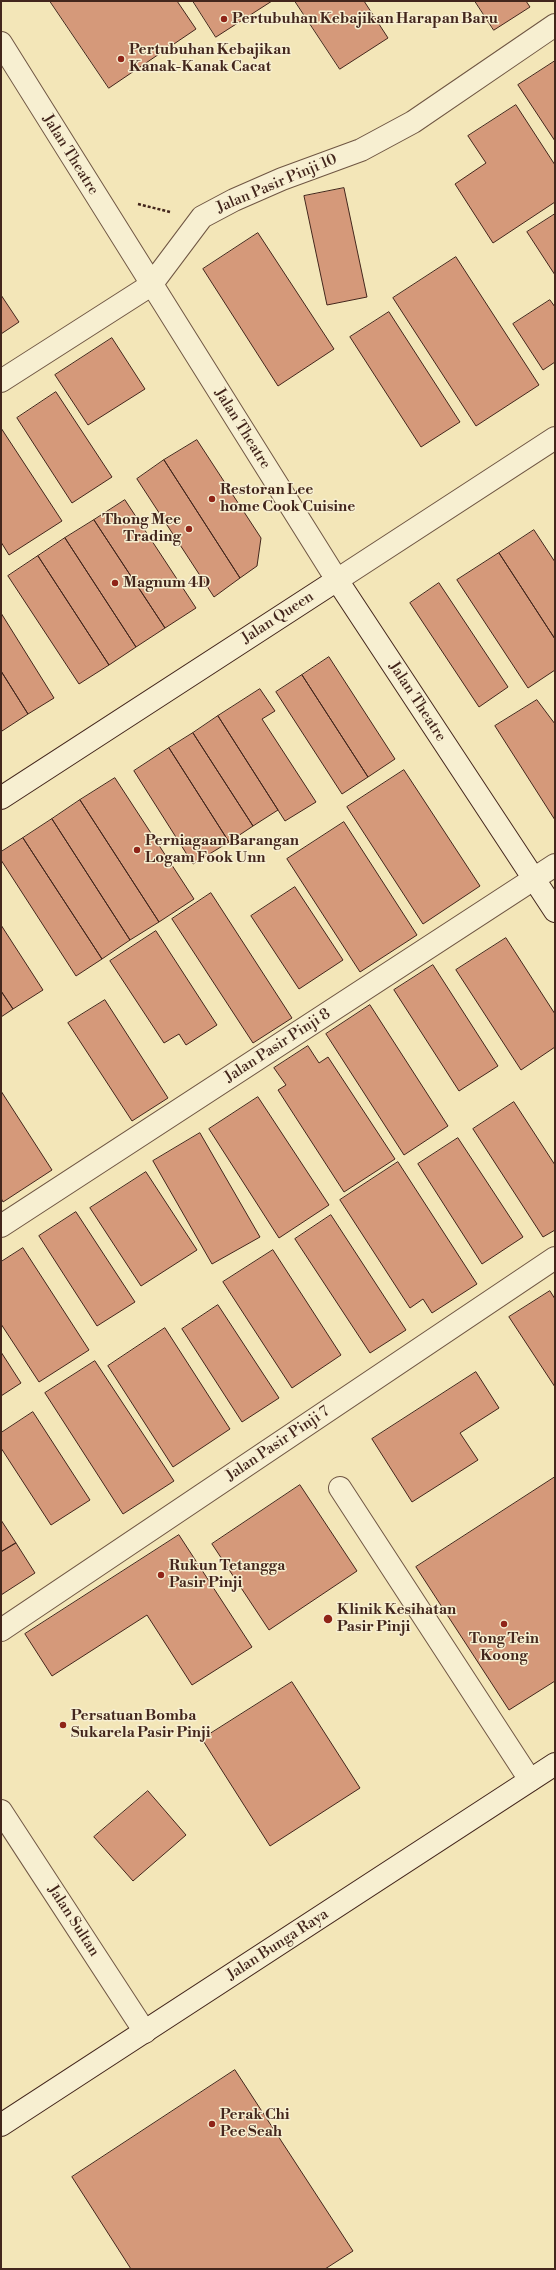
<!DOCTYPE html>
<html>
<head>
<meta charset="utf-8">
<style>
	body { margin:0 }
	#map { position:relative; width:556px; height:2270px; overflow:hidden; background:#f3e6b8; font-family:"Libre Bodoni",serif }
	canvas { display:block }
	.frame { position:absolute; inset:0; border:2px solid #43261c; pointer-events:none }
</style>
</head>
<body>
<div id="map">
<canvas width="556" height="2270"></canvas>
<div class="frame"></div>
</div>
<script>
const g = document.querySelector('canvas').getContext('2d');
g.lineJoin = 'round';
function fillPath(path, color) { g.fillStyle = color; g.fill(path, 'evenodd'); }
function strokePath(path, color, width, dash) { g.strokeStyle = color; g.lineWidth = width; g.lineCap = dash ? 'butt' : 'round'; g.setLineDash(dash || []); g.stroke(path); }
function drawText(font, color, halo, rows, align = 'center') {
  g.font = font + ' "Libre Bodoni",serif'; g.lineWidth = 3; g.setLineDash([]); g.textBaseline = 'middle'; g.strokeStyle = halo; g.fillStyle = color; for (const [text, x, y, turn = 0] of rows) {
    g.save(); g.translate(x, y); g.rotate((+turn || 0) * Math.PI / 180); g.textAlign = isNaN(turn) ? turn : align; if (halo) g.strokeText(text, 0, 0); g.fillText(text, 0, 0); g.restore();
  }
}
const building = new Path2D(`
	M50 1H177L196 29 109 88Z
	M193 1H272L216 37Z
	M295 1H364L388 38 340 69Z
	M475 1H526L530 7 494 30Z
	M555 61V141L518 85Z
	M516 105 555 165V202L493 243 455 184 486 163 468 136Z
	M344 188 367 297 327 305 304 196Z
	M555 214V275L527 232Z
	M258 233 334 349 278 386 203 269Z
	M456 257 539 385 476 426 393 298Z
	M1 295 19 322 1 334Z
	M550 300 555 307V362L543 370 513 324Z
	M389 312 460 422 421 447 350 337Z
	M112 338 145 389 88 425 55 375Z
	M56 392 112 477 72 503 17 418Z
	M1 428 62 521 9 555 1 542Z
	M197 440 261 538 257 566 240 578 164 460Z
	M164 460 240 578 214 597 137 479Z
	M125 500 196 608 165 628 94 520Z
	M94 520 165 628 136 647 65 538Z
	M534 530 555 562V639L499 553Z
	M65 538 136 647 109 665 38 556Z
	M499 553 555 639V670L528 688 457 580Z
	M38 556 109 665 79 684 8 576Z
	M439 583 508 687 479 707 410 603Z
	M1 613 54 698 28 714 1 671Z
	M329 657 395 759 368 777 302 675Z
	M1 671 28 714 2 731 1 729Z
	M302 675 368 777 342 794 276 692Z
	M260 689 275 711 262 719 316 802 285 821 218 716Z
	M537 700 555 724V820L495 726Z
	M218 716 278 810 253 826 193 733Z
	M193 733 253 826 229 842 169 748Z
	M169 748 229 842 193 864 134 771Z
	M404 770 480 886 423 924 347 807Z
	M115 778 194 899 159 922 80 800Z
	M80 800 159 922 130 940 52 819Z
	M52 819 130 940 102 959 23 838Z
	M344 822 417 935 360 972 287 859Z
	M23 838 102 959 76 976 1 860V852Z
	M295 887 343 960 299 989 251 916Z
	M211 893 292 1018 253 1043 172 919Z
	M1 925 43 990 13 1009 1 991Z
	M156 931 217 1025 186 1045 179 1034 164 1043 110 961Z
	M506 938 555 1014V1047L521 1070 456 970Z
	M433 965 498 1066 459 1091 394 990Z
	M1 991 13 1009 1 1017Z
	M105 1000 168 1098 132 1121 68 1023Z
	M370 1005 448 1126 404 1155 326 1034Z
	M308 1046 319 1063 328 1057 395 1159 344 1192 278 1090 286 1085 274 1068Z
	M1 1091 52 1170 3 1202 1 1198Z
	M258 1097 329 1205 279 1238 209 1129Z
	M514 1102 555 1165V1230L543 1237 473 1129Z
	M200 1133 260 1237 212 1264 153 1161Z
	M458 1138 523 1237 482 1264 418 1164Z
	M398 1162 477 1284 432 1313 423 1299 410 1308 340 1200Z
	M146 1172 197 1250 141 1286 90 1208Z
	M76 1212 135 1302 97 1326 39 1236Z
	M331 1215 406 1330 370 1353 295 1239Z
	M23 1248 89 1350 39 1382 1 1324V1262Z
	M273 1250 341 1355 292 1388 223 1282Z
	M550 1291 555 1299V1387L509 1317Z
	M218 1305 279 1398 242 1422 182 1329Z
	M165 1328 230 1429 173 1467 108 1366Z
	M1 1352 21 1383 1 1396Z
	M95 1361 174 1481 123 1514 45 1393Z
	M476 1372 499 1408 460 1433 478 1460 412 1502 372 1439Z
	M33 1412 90 1500 51 1525 1 1448V1433Z
	M555 1477V1681L509 1710 416 1567Z
	M300 1485 357 1571 269 1630 212 1544Z
	M1 1520 16 1543 1 1552Z
	M179 1535 252 1647 192 1685 147 1615 52 1676 25 1634Z
	M16 1543 35 1573 1 1595V1552Z
	M292 1682 360 1788 270 1846 202 1739Z
	M148 1791 186 1835 133 1881 94 1837Z
	M235 2070 353 2251 325 2269H131L72 2177Z`);
const path = new Path2D(`
	M138 204 170 212`);
const street = new Path2D(`
	M1 43 337 580 555 438
	M1 381 151 285 202 217 234 200 282 179 361 150 413 122 555 25
	M1 1226 555 865
	M340 1488 530 1780
	M1 1630 555 1258
	M1 1811 145 2032`);
const secondary = new Path2D(`
	M1 798 337 580 555 911
	M1 2125 555 1764`);
const markers = [
	[224,19,4,"#8f2418"],
	[121,59,4,"#8f2418"],
	[212,499,4,"#8f2418"],
	[189,529,4,"#8f2418"],
	[115,583,4,"#8f2418"],
	[137,850,4,"#8f2418"],
	[161,1575,4,"#8f2418"],
	[328,1619,5,"#8f2418"],
	[504,1624,4,"#8f2418"],
	[63,1725,4,"#8f2418"],
	[212,2124,4,"#8f2418"]
];
const poiNames = [
	["Pertubuhan Kebajikan Harapan Baru",232,19],
	["Pertubuhan Kebajikan",129,50],
	["Kanak-Kanak Cacat",129,67],
	["Restoran Lee",220,490],
	["home Cook Cuisine",220,507],
	["Thong Mee",181,520,"right"],
	["Trading",181,537,"right"],
	["Magnum 4D",123,583],
	["Perniagaan Barangan",145,841],
	["Logam Fook Unn",145,858],
	["Rukun Tetangga",169,1566],
	["Pasir Pinji",169,1583],
	["Klinik Kesihatan",337,1610],
	["Pasir Pinji",337,1627],
	["Tong Tein",504,1639,"center"],
	["Koong",504,1656,"center"],
	["Persatuan Bomba",71,1716],
	["Sukarela Pasir Pinji",71,1733],
	["Perak Chi",220,2115],
	["Pee Seah",220,2132]
];
const streetNames = [
	["Jalan Theatre",70,155,58],
	["Jalan Pasir Pinji 10",277,184,-23],
	["Jalan Theatre",242,429,58],
	["Jalan Queen",278,618,-33],
	["Jalan Theatre",417,702,57],
	["Jalan Pasir Pinji 8",278,1046,-33],
	["Jalan Pasir Pinji 7",278,1444,-34],
	["Jalan Sultan",73,1921,57],
	["Jalan Bunga Raya",278,1945,-33]
];
fillPath(building, '#d5997a');
strokePath(building, '#43261c', 1);
strokePath(street, '#6f5643', 24);
strokePath(secondary, '#43261c', 24);
strokePath(path, '#43261c', 2.5, [3, 2]);
strokePath(street, '#f7efd1', 22);
strokePath(secondary, '#f7efd1', 22);
for (const [x, y, r, color] of markers) { const dot = new Path2D(); dot.arc(x, y, r, 0, 2 * Math.PI); g.fillStyle = color; g.fill(dot); strokePath(dot, '#f7efd1', 1.5); }
drawText('bold 15px', '#43261c', '#f7efd1', poiNames, 'left');
drawText('15px', '#43261c', '#f7efd1', streetNames);
</script>
</body>
</html>
